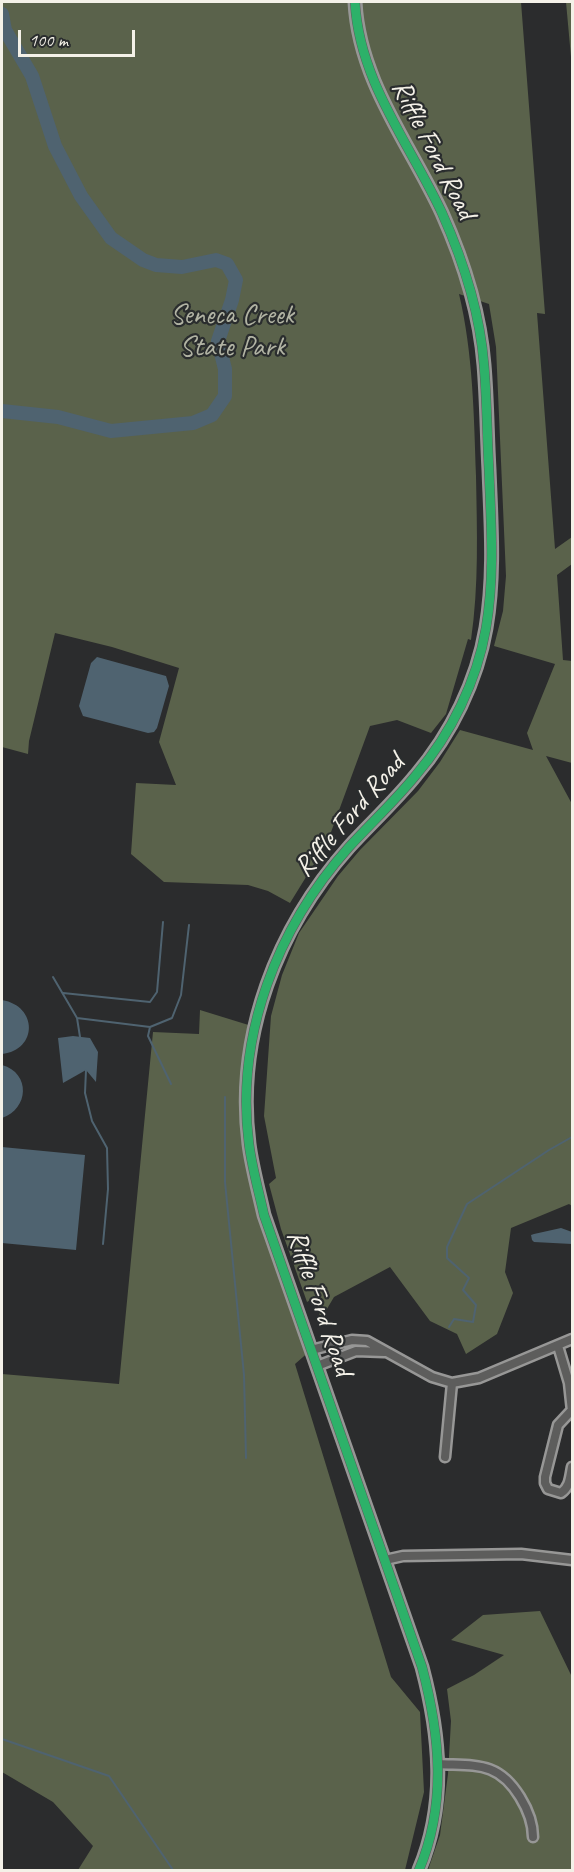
<!DOCTYPE html>
<html>
<head>
<meta charset="utf-8">
<style>
	body { margin:0 }
	#map { position:relative; width:574px; height:1872px; overflow:hidden; background:#2b2c2d; font-family:Caveat,sans-serif }
	canvas { display:block }
	.frame { position:absolute; inset:0; border:3px solid #f4f1e8; pointer-events:none }
	.scale { position:absolute; left:18px; top:30px; width:117px; height:27px; box-sizing:border-box; border:3px solid #f4f1e8; border-top:0; padding-left:8px; font-size:18px; line-height:21px; white-space:nowrap; color:#f4f1e8; -webkit-text-stroke:4px #2a2d2e; paint-order:stroke }
</style>
</head>
<body>
<div id="map">
<canvas width="574" height="1872"></canvas>
<div class="frame"></div>
<div class="scale">100 m</div>
</div>
<script>
const g = document.querySelector('canvas').getContext('2d');
g.lineJoin = 'round';
function fillPath(path, color) { g.fillStyle = color; g.fill(path, 'evenodd'); }
function strokePath(path, color, width, dash) { g.strokeStyle = color; g.lineWidth = width; g.lineCap = dash ? 'butt' : 'round'; g.setLineDash(dash || []); g.stroke(path); }
function drawText(font, color, halo, rows, align = 'center') {
  g.font = font + ' Caveat,sans-serif'; g.lineWidth = 4.5; g.setLineDash([]); g.textBaseline = 'middle'; g.strokeStyle = halo; g.fillStyle = color; for (const [text, x, y, turn = 0] of rows) {
    g.save(); g.translate(x, y); g.rotate((+turn || 0) * Math.PI / 180); g.textAlign = isNaN(turn) ? turn : align; if (halo) g.strokeText(text, 0, 0); g.fillText(text, 0, 0); g.restore();
  }
}
const green = new Path2D(`
	M2 2H521L545 314 537 313 555 549 572 537V564L557 575 563 660 572 661V763L546 756 572 804V1206L569 1204 511 1228 505 1272 513 1293 497 1334 466 1354 457 1334 430 1321 390 1267 334 1297 321 1319 314 1298 307 1302 281 1229 269 1184 276 1178 264 1116 271 1016 282 975 299 933 338 876 360 850 418 791 440 762 460 730 533 750 527 733 555 664 494 646 503 611 506 576 496 347 489 304 459 294C473 353 474 415 476 476 477 531 479 585 471 640L468 639 446 714 431 733 397 720 370 726 327 843 290 903 268 891 248 885 164 882 131 854 136 783 176 785 159 742 179 668 112 647 55 633 29 741 28 754 2 747Z
	M566 2H572V68Z
	M200 1010 255 1027 250 1053 253 1170 311 1350 295 1364 391 1677 420 1712 424 1792 405 1870H78L93 1846 53 1802 2 1772V1374L119 1384 153 1032 199 1034Z
	M540 1611 572 1677V1870H428L440 1835 448 1774 451 1721 447 1689 474 1675 504 1655 451 1640 483 1615Z`);
const water = new Path2D(`
	M97 657 166 676 169 686 157 728 154 732 148 733 83 716 79 706 91 663Z
	M2 1000C38 1006 38 1050 2 1054Z
	M73 1036 90 1038 98 1052 96 1082 86 1070 63 1083 58 1038Z
	M2 1065C31 1073 29 1109 2 1118Z
	M2 1147 85 1155 76 1250 2 1243Z
	M561 1228 572 1232V1244L534 1242 532 1240 531 1235 534 1234Z`);
const stream = new Path2D(`
	M53 977 77 1018 80 1037
	M63 993 150 1002 157 992 163 922
	M77 1018 150 1027 172 1018 181 995 189 925
	M150 1027 148 1036 171 1084
	M86 1070 85 1093 92 1121 107 1148 108 1189 103 1244
	M225 1097V1182L244 1375 246 1458
	M449 1327 454 1319 473 1322 476 1305 463 1290 469 1278 447 1258V1247L467 1204 549 1150 572 1137
	M2 1739 109 1776 173 1870`);
const river = new Path2D(`
	M2 14 5 30 32 76 55 146 81 196 111 238 143 260 156 265 182 267 216 260 227 264 236 280 232 300 218 341 225 369V396L212 415 193 423 111 431 58 417 2 411`);
const minor = new Path2D(`
	M558 1346 569 1383 572 1411
	M311 1350 352 1340 367 1341 432 1377 452 1383 479 1378 572 1339
	M317 1366 356 1351 384 1352
	M572 1410 558 1425 545 1477V1483L548 1489 561 1493C570 1487 570 1477 572 1467
	M445 1457 452 1383
	M385 1560 403 1556 521 1554 572 1560
	M438 1764C476 1766 498 1761 520 1797 528 1810 533 1822 533 1837`);
const tertiary = new Path2D(`
	M355 2C359 81 410 144 442 213 463 260 480 313 484 365 487 400 487 435 489 470 491 523 495 575 486 628 477 681 451 734 416 775 395 801 371 823 349 847 277 928 235 1036 249 1144 252 1168 259 1192 264 1215L422 1667C440 1735 447 1803 419 1870`);
const cycleway = new Path2D(`
	M355 2C359 81 410 144 442 213 463 260 480 313 484 365 487 400 487 435 489 470 491 523 495 575 486 628 477 681 451 734 416 775 395 801 371 823 349 847 277 928 235 1036 249 1144 252 1168 259 1192 264 1215L422 1667C440 1735 447 1803 419 1870`);
const streetNames = [
	["Riffle Ford Road",433,150,63],
	["Riffle Ford Road",350,816,-49],
	["Riffle Ford Road",319,1303,71]
];
const parkNames = [
	["Seneca Creek",232,316],
	["State Park",232,348]
];
fillPath(green, '#5a624b');
fillPath(water, '#4f6370');
strokePath(stream, '#4f6370', 2);
strokePath(river, '#4f6370', 14);
strokePath(minor, '#979796', 13);
strokePath(tertiary, '#979796', 15);
strokePath(minor, '#5d5d5c', 8);
strokePath(tertiary, '#5d5d5c', 10);
strokePath(cycleway, '#2db169', 9);
drawText('28px', '#f4f1e8', '#2a2d2e', streetNames);
drawText('28px', '#b2b4a4', '#2a2d2e', parkNames);
</script>
</body>
</html>
